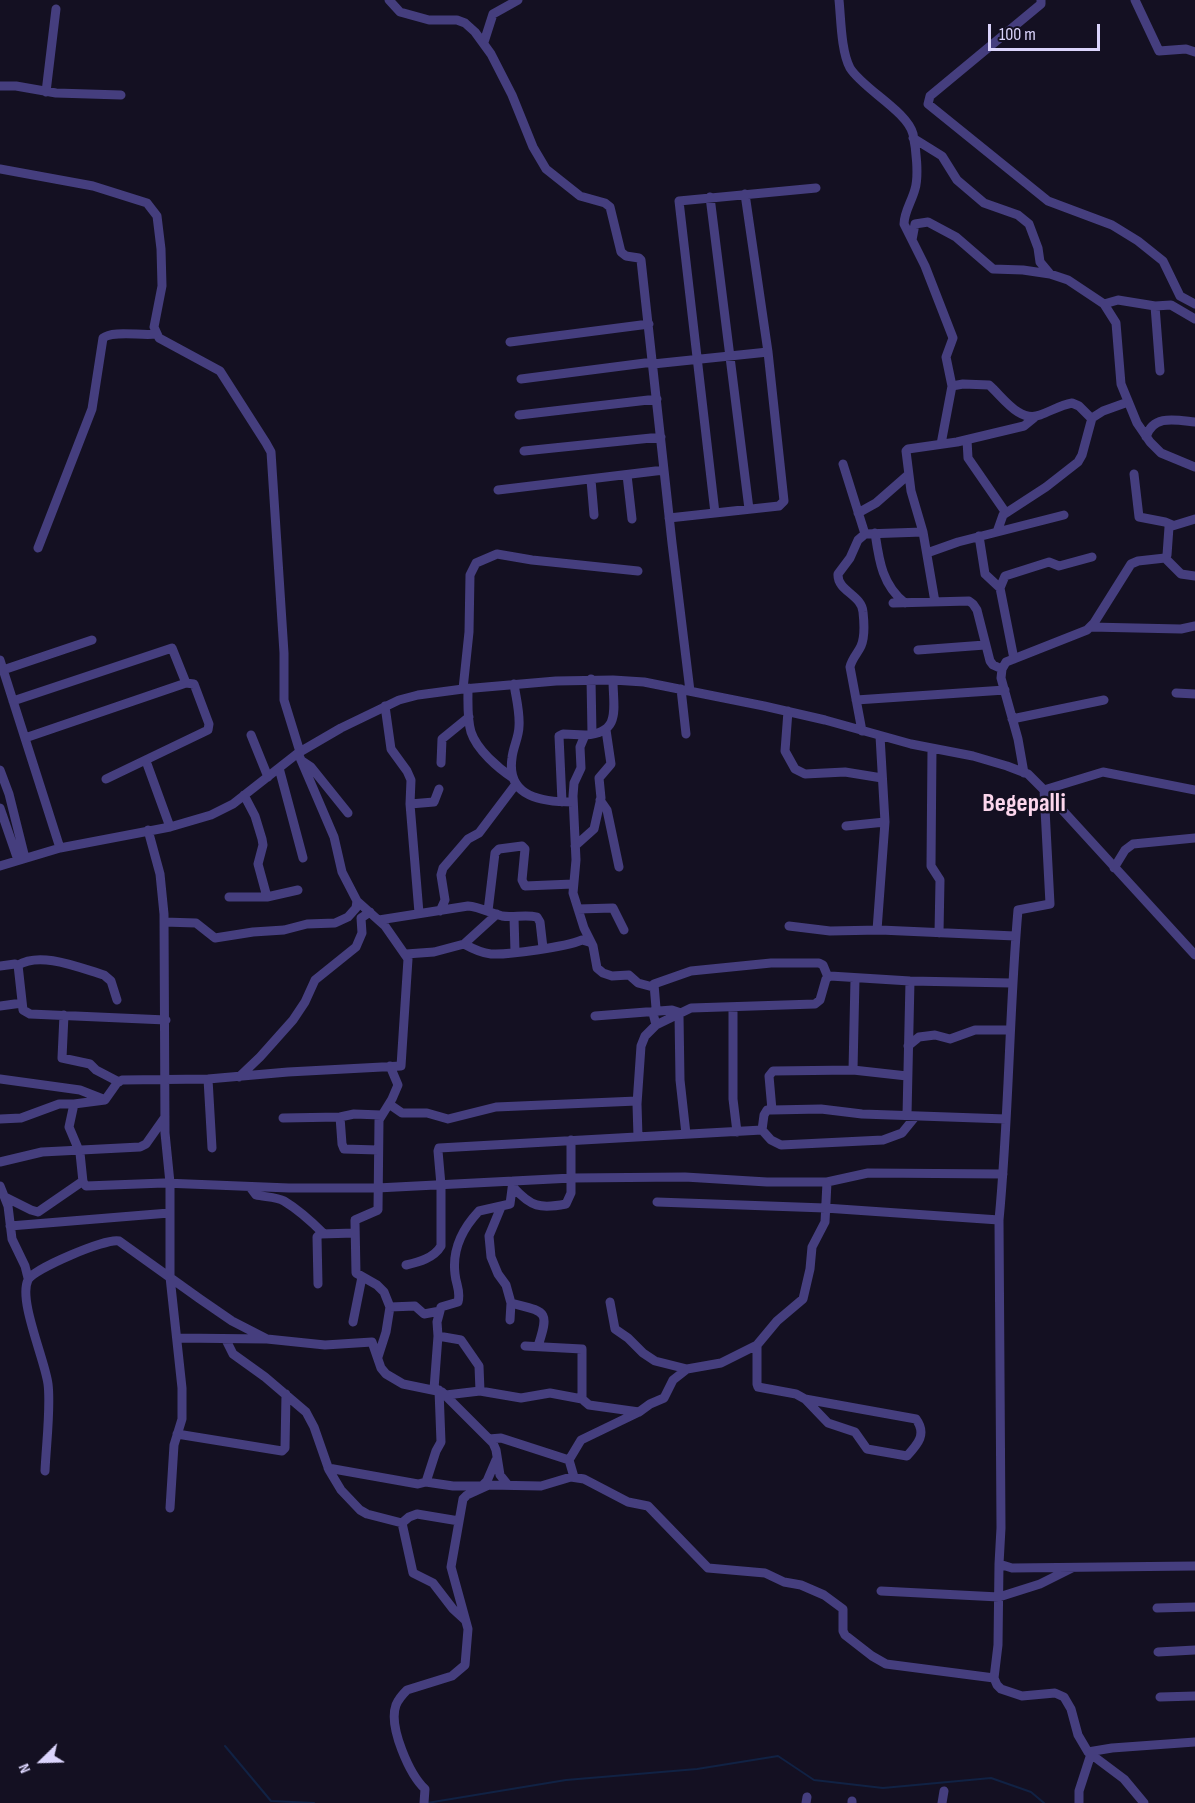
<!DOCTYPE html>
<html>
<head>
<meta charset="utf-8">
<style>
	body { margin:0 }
	#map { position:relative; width:1195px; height:1803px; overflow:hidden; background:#141022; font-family:"Sofia Sans Condensed",sans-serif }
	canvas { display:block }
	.north { position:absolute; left:12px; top:1731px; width:60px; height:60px; -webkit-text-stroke:4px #141022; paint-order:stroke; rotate:247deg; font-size:16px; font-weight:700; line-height:24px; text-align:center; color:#dbd4fc }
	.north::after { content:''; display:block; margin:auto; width:21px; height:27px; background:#dbd4fc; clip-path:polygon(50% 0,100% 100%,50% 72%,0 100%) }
	.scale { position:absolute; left:988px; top:24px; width:112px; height:27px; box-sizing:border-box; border:3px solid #dbd4fc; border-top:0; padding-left:8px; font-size:18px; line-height:21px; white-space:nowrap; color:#dbd4fc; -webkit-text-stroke:4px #141022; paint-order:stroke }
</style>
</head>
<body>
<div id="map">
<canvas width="1195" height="1803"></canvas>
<div class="north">N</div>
<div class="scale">100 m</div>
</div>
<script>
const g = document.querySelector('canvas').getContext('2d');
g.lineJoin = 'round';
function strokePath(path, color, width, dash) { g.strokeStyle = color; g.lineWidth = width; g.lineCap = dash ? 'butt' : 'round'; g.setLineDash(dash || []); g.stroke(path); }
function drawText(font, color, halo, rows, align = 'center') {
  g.font = font + ' "Sofia Sans Condensed",sans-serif'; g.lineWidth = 5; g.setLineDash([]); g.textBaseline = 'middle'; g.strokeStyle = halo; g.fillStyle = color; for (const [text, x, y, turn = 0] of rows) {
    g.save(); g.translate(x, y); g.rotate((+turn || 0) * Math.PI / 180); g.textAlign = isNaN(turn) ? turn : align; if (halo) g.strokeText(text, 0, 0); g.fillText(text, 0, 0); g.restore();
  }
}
const stream = new Path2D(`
	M225 1746 271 1801 314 1803
	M427 1803 566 1780 697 1769 778 1756 814 1780 883 1788 991 1778 1031 1792 1044 1803`);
const minor = new Path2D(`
	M389 0 400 12 429 20H457L465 23 475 32 491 54 512 95 533 147 546 169 580 196 605 203 610 207 621 252 626 256 639 258 641 260 672 543 690 691
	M839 0C841 19 841 51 850 68 863 89 907 111 913 134 916 148 919 176 915 189 912 201 904 212 904 224L925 266 953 338 946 357 952 386 941 444
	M1041 0V4L930 96 928 104 1048 201 1112 225 1138 241 1163 261 1180 296 1195 304
	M1135 0 1159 51 1186 49 1195 52
	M484 42 493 14 518 0
	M0 86H16L56 93 121 95
	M46 92 56 9
	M913 138 942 156 957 180 984 203 1018 215 1029 224 1038 248 1040 262 1050 274
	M0 169 93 186 147 203 157 216 161 249 162 286 154 327 159 338 220 371 266 443 271 452 284 653V700L300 752
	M710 197 749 509
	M912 240 915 224 928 222 956 237 993 269 1023 270 1050 274 1068 280 1104 304 1116 323 1121 384 1137 423 1150 442 1161 453 1195 467
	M1104 304 1118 300 1155 306 1171 305 1195 319
	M1155 306 1160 371
	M510 342 649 324
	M653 364 768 352
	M521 379 653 362
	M952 386 963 384 989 385C1003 397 1019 423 1040 415 1051 411 1061 405 1072 403L1079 406 1091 418
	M519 415 657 399
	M1146 437C1153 414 1176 420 1195 422
	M967 440 968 458 1006 513
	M524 451 661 437
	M843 464 865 534
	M1134 474 1139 517 1165 522 1172 525
	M627 475 632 519
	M591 480 594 515
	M498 490 664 470
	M715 513 679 201 816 188
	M858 513 876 503 908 475
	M669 518 779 506 784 501 768 352 745 194
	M997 532 1003 515 1046 487 1078 462 1082 455 1092 418 1103 411 1128 402
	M875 533C879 560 882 585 905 603
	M979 536 985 574 1000 588
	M38 548 92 409 103 338C113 330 141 336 156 334
	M927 553 958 542 1064 515
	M1165 558 1181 574 1195 576
	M935 602 923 532 911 491 906 451 908 449 957 442 1024 426 1035 417
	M893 603 969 601 973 604 977 610 990 661 993 665 1002 669
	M1090 627 1181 629 1195 626
	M918 650 985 645
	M1014 659 1000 588 1005 576 1049 562 1059 566 1092 557
	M0 660 60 848
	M3 670 92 640
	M591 679 592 734
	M613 680C613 708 622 733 585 735L580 747 581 768 574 783 573 796 576 860 573 893 584 928 593 946 597 968 603 973 612 976 629 975 638 983 653 987
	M514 684C516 698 520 712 519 726 519 737 513 747 512 758 506 798 544 802 573 802
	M468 688C468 703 467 719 471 732 477 750 498 768 513 778
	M463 689 469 632 470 575 476 563 497 554 532 560 638 571
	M681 689 686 734
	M1176 693 1195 694
	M856 700 1005 690
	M13 701 172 648 186 683
	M385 706 391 749 407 771 411 780 410 804 419 913
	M788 711 785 751 795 769 805 774 845 772 882 778
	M1012 719 1104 700
	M862 731 850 667C852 658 858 653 861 646 865 637 864 621 863 612 862 595 837 591 838 574L850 558 858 540 865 534 923 532
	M251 735 268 777
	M25 738 186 683 194 684 209 724 208 730 106 779
	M932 748 931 866 940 880 939 933
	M298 753 334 837 342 872 357 901 385 926 408 959 401 1066 288 1072 208 1079 122 1080 117 1083 105 1100 74 1104 69 1127 80 1153 83 1182 86 1186 164 1183 289 1188H377L572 1178 685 1177 767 1182H827L868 1173 1003 1174
	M146 761 170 827
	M302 761 311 767 348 813
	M441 763 442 739 469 717
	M279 768 303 858
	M0 770 9 794 25 858
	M1024 773 1018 739 1001 678 1002 669 1006 662 1087 630 1094 623 1131 564 1138 561 1165 558 1167 555 1169 527 1195 519
	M1044 790 1050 904 1018 910C1009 1013 1009 1117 999 1220L1001 1528 999 1564 1012 1568 1195 1566
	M1044 790 1195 955
	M244 795 255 816 262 839 263 845 258 864 267 897
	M600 800 607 810 619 867
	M562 802 559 736 563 734 585 735
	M410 804 434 802 439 789
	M0 808 18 860
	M846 826 885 822
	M148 830 160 874 164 914 165 1133 170 1183V1277L182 1388V1419L174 1445 170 1508
	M575 846 594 829 601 798 599 778 611 764 606 730
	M0 866 60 848 170 827 211 815 233 804 298 753 341 728 399 700 418 695 463 689 556 681 613 680 644 682 764 706 825 720 911 744 973 756 1007 766 1028 774 1044 790 1103 772 1195 790
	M1114 868 1125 850 1133 844 1195 838
	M229 897H267L298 890
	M578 909 613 908 624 930
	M440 911 445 900 441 875 443 868 468 839 479 833 516 784
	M488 911 495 853 499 849 522 846 525 849 522 880 525 886 573 884
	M514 917 515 952
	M379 920 468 906C480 907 490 913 502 916 513 918 525 914 537 917L540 922 543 948
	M164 922 196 923 215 938 253 932 284 930 307 924 335 923 348 917 356 908 357 901
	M789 926 830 931 880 930 1015 936
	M877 930 885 822 880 736
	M464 944C473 949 481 953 491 954 509 955 565 947 582 940L589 942
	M406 954 434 952 464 944 497 914
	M18 965C41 951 80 968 104 975L111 981 117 1000
	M0 966 15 964 18 965 23 1010 30 1014 166 1020
	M0 1006 22 1003
	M733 1007V1099L737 1132
	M64 1015 62 1058 90 1064 96 1070 119 1082
	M679 1015 680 1080 686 1134
	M595 1016 672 1010 681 1013
	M656 1025 653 1013 656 1008 654 984 691 971 771 963H819L823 965 828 977
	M908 1046 919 1037 935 1035 950 1039 975 1030H1009
	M390 1066 398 1085 392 1099 379 1120 378 1210 355 1220V1222L356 1273 377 1285 384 1292 390 1307 415 1306 424 1314 440 1311
	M853 1070 855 979
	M239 1077 260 1057 293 1020 305 1002 315 980 356 947 362 933 361 918 370 912
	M0 1079 80 1090 103 1099
	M208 1079 212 1148
	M389 1104 402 1113H427L448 1119 496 1107 637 1101
	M772 1110 769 1076 773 1071 853 1070 907 1076
	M907 1115 910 981
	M340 1117 342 1144 344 1149 378 1150
	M915 1117 902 1133 883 1140 781 1145 771 1140 762 1130 764 1115 767 1110H772L821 1109 862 1114 1006 1119
	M283 1118 340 1117 354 1114 381 1115
	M0 1119 21 1118 59 1104H74
	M638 1137 637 1104 641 1046 645 1036 656 1025 691 1008 815 1004 820 1000 826 979 830 976 910 981 1011 983
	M0 1162 42 1152 140 1147 146 1144 165 1117
	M0 1186 8 1206 12 1239 25 1266 28 1278
	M250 1187 256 1195C264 1197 277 1197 284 1201 299 1210 312 1222 324 1234
	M513 1187C531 1207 540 1209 566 1204L571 1193V1140
	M5 1197 31 1210 38 1212 83 1181
	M657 1202 825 1208 999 1220
	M501 1207 489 1236 491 1257 498 1274 506 1285 511 1303 510 1320
	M10 1226 169 1213
	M406 1265C419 1262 434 1258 441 1246V1185L438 1151 439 1148 762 1130
	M318 1284 317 1237 320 1234 355 1233
	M610 1302 615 1329 628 1338 643 1353 655 1361 687 1369 721 1363 757 1345 777 1321 803 1299 810 1269 812 1247 825 1222 827 1182
	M511 1303C546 1312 550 1310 538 1346
	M353 1322 362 1277
	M177 1338 267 1339 325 1345 372 1342 381 1368 386 1374 403 1384 442 1392 493 1443 496 1450 500 1475 508 1485
	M226 1340 233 1354 265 1377 306 1412 314 1427 329 1470 341 1490 360 1510 367 1514 402 1523 409 1517 417 1514 459 1521
	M757 1345V1384L758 1387 796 1394 805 1399 828 1423 855 1432 867 1449 907 1456C918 1444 927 1434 916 1419L805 1399
	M525 1346 582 1349V1399
	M378 1357 386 1332 390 1307
	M434 1389 438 1336
	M480 1391 479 1366 461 1340 438 1336 437 1322 441 1307 458 1302C461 1291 456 1285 455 1274 452 1250 463 1228 479 1211L510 1204 513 1181
	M446 1395 480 1391 521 1398 550 1393 582 1399 589 1405 639 1412 650 1404 664 1398 673 1380 687 1369
	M177 1434 282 1451 285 1448 286 1394
	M489 1439 501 1438 569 1460
	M328 1468 418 1484 426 1482 436 1451 441 1442 439 1390
	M45 1471C46 1446 51 1407 48 1384 45 1360 18 1300 28 1280 33 1269 106 1238 119 1241L200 1299 232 1321 267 1339
	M574 1477 569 1460 581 1440 639 1412
	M426 1482 453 1486H482
	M482 1486 487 1481 496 1460
	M402 1523 413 1573 433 1583 453 1609 465 1620
	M999 1564 998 1645 994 1678 997 1685 1001 1689 1022 1696 1055 1693 1064 1697 1071 1709 1078 1735 1088 1752 1124 1779 1144 1803
	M881 1591 999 1597 1040 1584 1072 1568
	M1157 1608 1195 1607
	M1158 1652 1195 1650
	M1160 1697 1195 1696
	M1088 1752 1112 1748 1195 1742
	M424 1803 425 1789C410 1775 388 1727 396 1705 398 1700 403 1694 407 1690L452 1676 465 1665 468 1629 451 1567 463 1499 467 1495 489 1485 541 1486 571 1477 584 1479 628 1502 648 1506 708 1568 765 1573 784 1582 801 1585 824 1595 843 1609V1631L845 1635 872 1656 886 1664 994 1678
	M806 1803 807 1797
	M852 1803V1801
	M942 1803 944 1791
	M1079 1803V1791L1091 1754`);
const districtNames = [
	["Begepalli",1024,804]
];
strokePath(stream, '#124', 2);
strokePath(minor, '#453e7e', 9);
drawText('bold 26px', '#fcd6ec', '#141022', districtNames);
</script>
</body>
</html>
